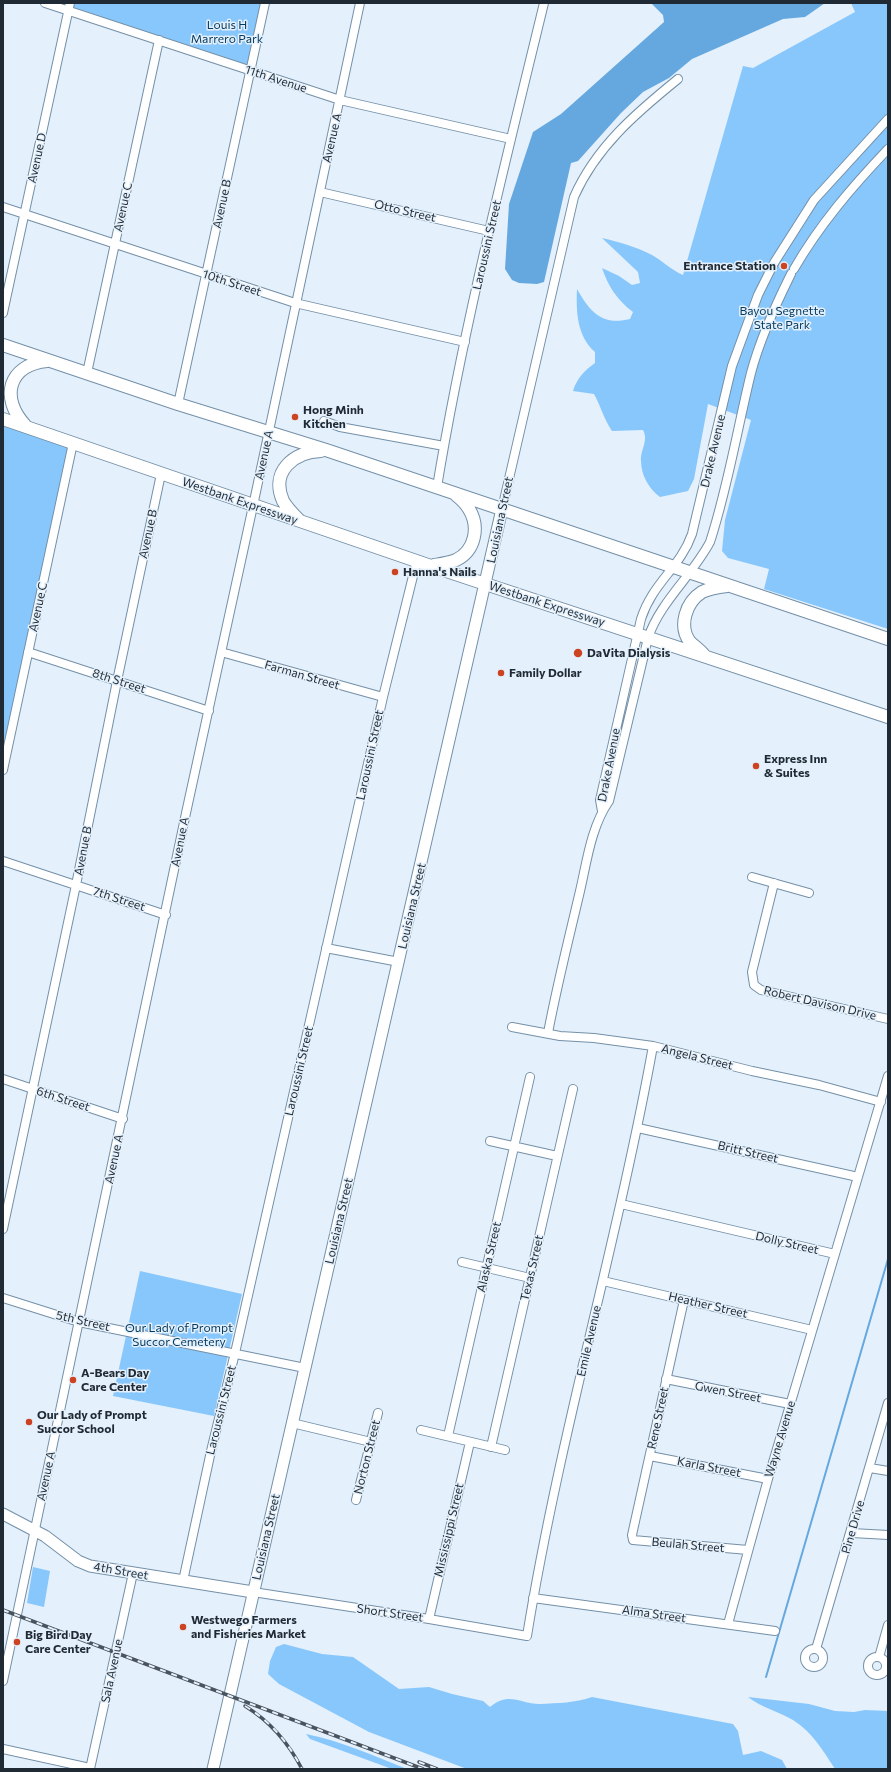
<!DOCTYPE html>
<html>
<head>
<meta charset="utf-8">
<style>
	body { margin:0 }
	#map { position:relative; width:891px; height:1772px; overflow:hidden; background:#e4f0fb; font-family:Commissioner,sans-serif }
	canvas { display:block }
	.frame { position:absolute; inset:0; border:4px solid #1f2a34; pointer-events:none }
</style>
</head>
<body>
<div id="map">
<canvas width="891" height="1772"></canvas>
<div class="frame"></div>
</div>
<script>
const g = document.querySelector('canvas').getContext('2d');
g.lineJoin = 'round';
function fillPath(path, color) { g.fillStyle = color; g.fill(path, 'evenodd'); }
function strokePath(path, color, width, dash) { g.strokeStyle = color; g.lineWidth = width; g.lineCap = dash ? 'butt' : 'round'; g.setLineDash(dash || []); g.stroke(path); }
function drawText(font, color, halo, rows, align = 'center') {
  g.font = font + ' Commissioner,sans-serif'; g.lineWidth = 3; g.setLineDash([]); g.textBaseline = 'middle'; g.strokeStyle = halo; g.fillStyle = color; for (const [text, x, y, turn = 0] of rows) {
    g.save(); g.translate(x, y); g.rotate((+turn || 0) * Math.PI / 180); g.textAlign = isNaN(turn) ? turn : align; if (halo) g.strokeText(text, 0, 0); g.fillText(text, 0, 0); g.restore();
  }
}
const green = new Path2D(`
	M70 3H265L249 71 69 11Z
	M851 3H888V629L764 589 769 569 728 558 722 551 725 520 751 420 708 404 694 479 688 491 660 497C649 489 641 475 641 461 640 450 649 441 643 430L612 431C604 419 601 407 594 394L573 391C577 378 585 370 595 363V352C577 336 576 312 577 289 590 312 602 326 630 319L633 312C617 300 608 286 602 268L619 276 632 285 640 283 638 272 602 238C619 242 637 247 652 255 663 261 671 270 683 275L743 66 753 68 855 12Z
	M3 418 73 443 3 770Z
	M140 1271 242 1294 214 1416 113 1396Z
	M33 1567 50 1571 44 1607 27 1603Z
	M284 1644 322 1654 353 1657 399 1689 429 1687 452 1694 483 1701 490 1707C509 1691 520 1704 540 1704 558 1703 575 1703 592 1697L733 1724 738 1731 743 1755 761 1751 782 1760 787 1769H467L369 1732 279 1684 268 1674 270 1661 276 1647Z
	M748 1697 809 1704 835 1711 854 1712 865 1710 888 1711V1769H835C822 1749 813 1733 793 1720 778 1711 762 1708 748 1697Z
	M306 1734C341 1741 374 1756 407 1769H392L310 1739Z`);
const water = new Path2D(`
	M651 3H825L805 17 783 19 692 59 669 78 643 92 621 113 578 161 571 163 544 282 537 284 519 283 512 280 505 269 509 204 533 132 561 114 664 22 663 15Z`);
const stream = new Path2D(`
	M766 1677 888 1259`);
const minor = new Path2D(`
	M45 3 340 100 511 139
	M320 192 489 231
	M3 207 295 303 465 342
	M794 269C820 224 852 187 888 149
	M3 313 70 3
	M87 373 159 40
	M178 404 265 3
	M324 421 340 427 444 446
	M437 487C464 324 505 164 544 3
	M502 509 574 197C596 147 636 113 678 79
	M28 652 209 711
	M221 652 383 697
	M3 770 73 443
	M602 811 600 800 641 619C653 582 680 568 692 534L732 366 758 295 774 263 814 200 888 119
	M3 861 166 915
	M752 877 809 893
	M774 883 752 972 754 985 761 990 888 1019
	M326 948 399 962
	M512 1027 560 1036 594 1038 653 1046 752 1071 819 1085 881 1102
	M548 1033C557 985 569 938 580 891 587 861 591 827 609 801L648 638C660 602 692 576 710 542 728 487 737 430 751 373 760 339 775 306 791 274
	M3 1079 123 1119
	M638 1128 858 1177
	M490 1141 557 1156
	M621 1204 835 1254
	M3 1229 76 885 117 681 161 474
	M462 1262 530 1278
	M603 1281 812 1330
	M3 1298 79 1322 305 1368
	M684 1300 632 1535 633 1540 748 1550
	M666 1379 790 1404
	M292 1423 371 1442
	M421 1430 505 1450
	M448 1436 530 1077
	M491 1447 573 1089
	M650 1456 768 1479
	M870 1468 888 1471
	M356 1500 378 1413
	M852 1533 888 1535
	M183 1581 211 1451 235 1353 383 697 417 560
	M253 1592 429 1619 527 1636C559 1438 617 1244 653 1046
	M533 1598 775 1631
	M429 1619 470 1442
	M728 1624 768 1479 888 1076
	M816 1649 888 1403
	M805 1658a9 9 0 1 1 18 0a9 9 0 1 1-18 0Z
	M868 1666a9 9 0 1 1 18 0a9 9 0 1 1-18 0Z
	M879 1657 888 1625
	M3 1681 186 813 253 506 360 3
	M3 1749 90 1768
	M90 1769 133 1573`);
const major = new Path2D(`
	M3 1514 45 1536 78 1561 90 1566 253 1592
	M213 1769 502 509`);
const highway = new Path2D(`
	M3 345 178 404 326 450 888 639
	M3 419 431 566 888 717
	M25 425C0 398 8 365 47 361
	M299 520C293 514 287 508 283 501 270 471 294 452 321 451
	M434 565C441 564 449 563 456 560 475 551 480 527 469 509 466 504 461 499 456 495
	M704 655C700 650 694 646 690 642 678 626 686 602 702 592 710 588 718 587 727 586`);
const rail = new Path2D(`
	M3 1610 423 1769
	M245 1706C271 1722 288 1742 302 1769
	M419 1762 437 1769`);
const markers = [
	[784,266,4,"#cd4321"],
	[295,417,4,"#cd4321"],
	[395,572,4,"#cd4321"],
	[578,653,5,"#cd4321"],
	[501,673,4,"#cd4321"],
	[756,766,4,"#cd4321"],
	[73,1380,4,"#cd4321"],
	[29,1422,4,"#cd4321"],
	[183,1627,4,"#cd4321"],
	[17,1642,4,"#cd4321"]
];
const parkNames = [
	["Louis H",227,25],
	["Marrero Park",227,39],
	["Bayou Segnette",782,311],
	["State Park",782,325],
	["Our Lady of Prompt",179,1328],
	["Succor Cemetery",179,1342]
];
const streetNames = [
	["11th Avenue",276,79,18],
	["Avenue A",332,138,-77],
	["Avenue D",37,158,-78],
	["Avenue B",222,204,-78],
	["Avenue C",123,207,-78],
	["Otto Street",405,211,13],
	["Laroussini Street",487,245,-77],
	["10th Street",232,283,18],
	["Drake Avenue",713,451,-77],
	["Avenue A",264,455,-78],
	["Westbank Expressway",240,501,19],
	["Louisiana Street",500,520,-78],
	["Avenue B",148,534,-78],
	["Westbank Expressway",547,604,18],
	["Avenue C",38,607,-78],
	["Farman Street",302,675,16],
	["8th Street",119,681,18],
	["Laroussini Street",370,755,-78],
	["Drake Avenue",609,765,-79],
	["Avenue A",180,842,-79],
	["Avenue B",83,851,-79],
	["7th Street",119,899,18],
	["Louisiana Street",412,906,-77],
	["Robert Davison Drive",820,1003,13],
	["Angela Street",697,1057,14],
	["Laroussini Street",299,1071,-77],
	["6th Street",63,1099,18],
	["Britt Street",748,1152,13],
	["Avenue A",114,1159,-78],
	["Louisiana Street",339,1221,-77],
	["Dolly Street",787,1243,13],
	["Alaska Street",489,1257,-77],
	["Texas Street",532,1268,-77],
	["Heather Street",708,1305,13],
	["5th Street",83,1321,13],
	["Emile Avenue",589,1341,-77],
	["Gwen Street",728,1392,11],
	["Laroussini Street",221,1410,-76],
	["Rene Street",658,1418,-78],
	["Wayne Avenue",780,1439,-73],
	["Norton Street",367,1457,-76],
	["Karla Street",709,1467,11],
	["Avenue A",46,1476,-78],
	["Pine Drive",853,1527,-74],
	["Mississippi Street",449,1530,-77],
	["Louisiana Street",266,1537,-77],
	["Beulah Street",688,1545,5],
	["4th Street",121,1571,10],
	["Short Street",390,1613,8],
	["Alma Street",654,1614,8],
	["Sala Avenue",112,1671,-78]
];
const poiNames = [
	["Entrance Station",776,266,"right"],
	["Hong Minh",303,410],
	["Kitchen",303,424],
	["Hanna's Nails",403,572],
	["DaVita Dialysis",587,653],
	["Family Dollar",509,673],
	["Express Inn",764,759],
	["& Suites",764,773],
	["A-Bears Day",81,1373],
	["Care Center",81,1387],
	["Our Lady of Prompt",37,1415],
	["Succor School",37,1429],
	["Westwego Farmers",191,1620],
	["and Fisheries Market",191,1634],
	["Big Bird Day",25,1635],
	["Care Center",25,1649]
];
fillPath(green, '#88c7fc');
fillPath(water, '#65a8df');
strokePath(stream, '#65a8df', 2);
strokePath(minor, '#7490a8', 10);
strokePath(major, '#7490a8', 13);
strokePath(highway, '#7490a8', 14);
strokePath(minor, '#fff', 8);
strokePath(major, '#fff', 11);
strokePath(highway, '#fff', 12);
strokePath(rail, '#49545e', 3.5);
strokePath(rail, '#e4f0fb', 2, [6]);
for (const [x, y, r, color] of markers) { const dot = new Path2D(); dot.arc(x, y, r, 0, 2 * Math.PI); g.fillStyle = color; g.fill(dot); strokePath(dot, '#e4f0fb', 1.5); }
drawText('12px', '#053b60', '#e4f0fb', parkNames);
drawText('12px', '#1f2a34', '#e4f0fb', streetNames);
drawText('bold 12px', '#1f2a34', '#e4f0fb', poiNames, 'left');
</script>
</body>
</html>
